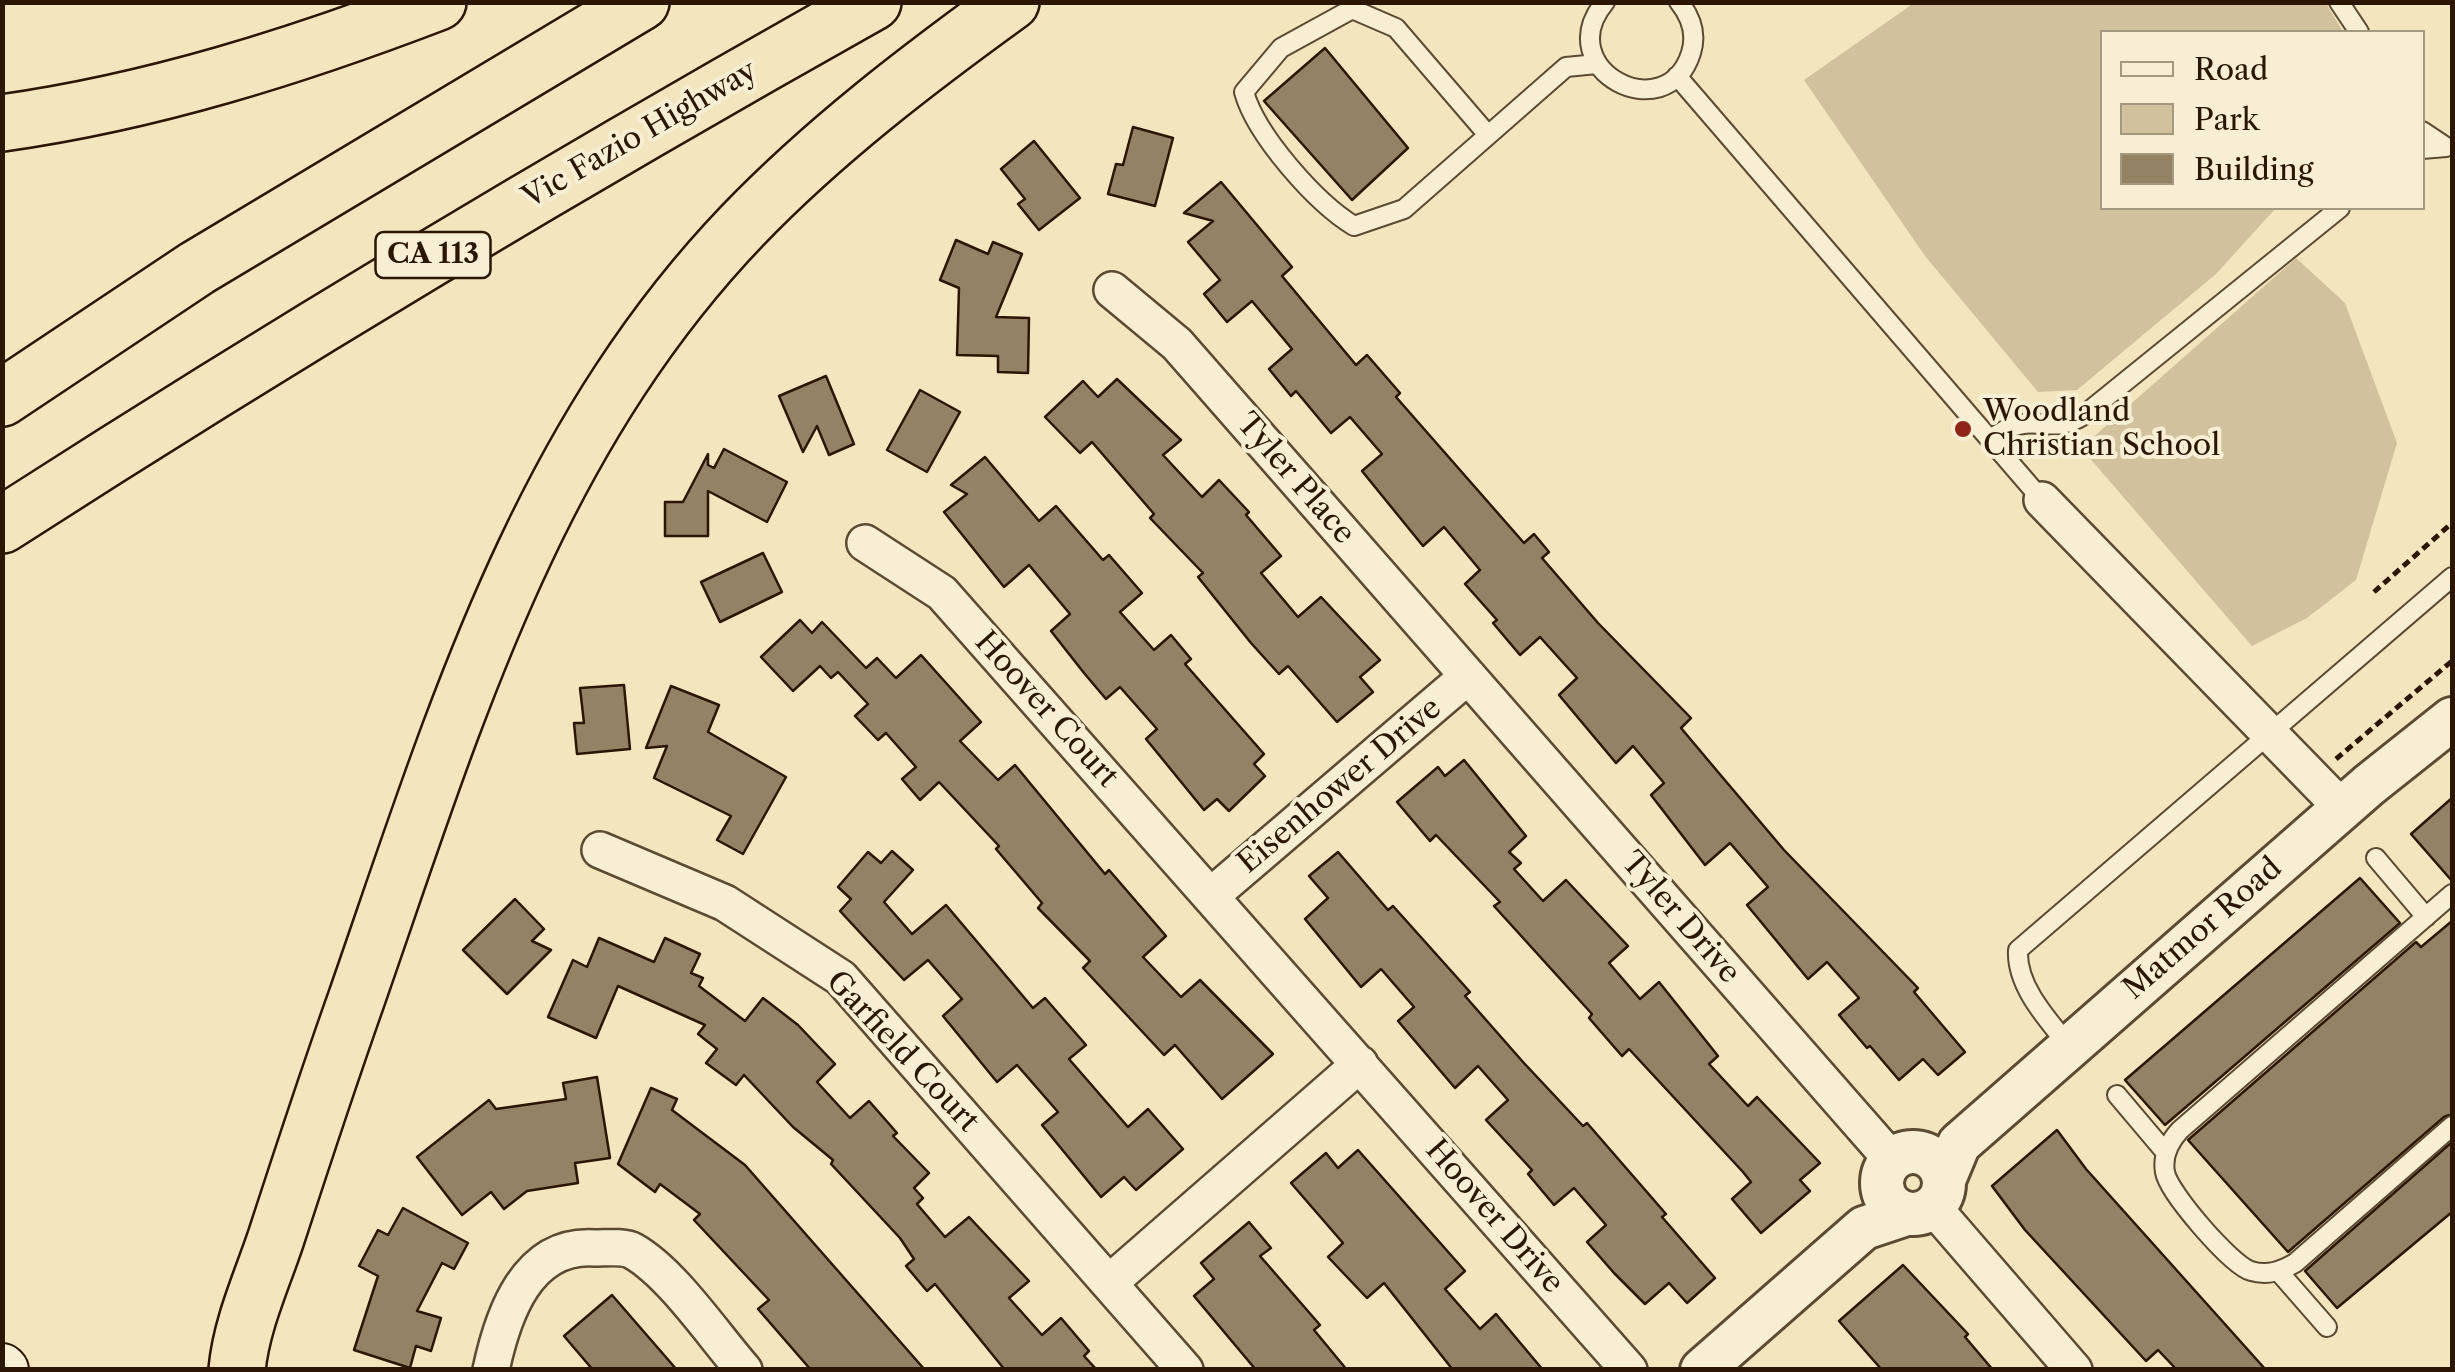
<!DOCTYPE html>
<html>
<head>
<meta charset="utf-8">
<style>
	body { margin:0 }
	#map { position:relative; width:2455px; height:1372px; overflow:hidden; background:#f3e5bd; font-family:"Libre Caslon Text",serif }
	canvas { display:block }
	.frame { position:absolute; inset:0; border:5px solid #2a1603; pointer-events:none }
	.legend { position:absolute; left:2100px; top:30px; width:325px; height:180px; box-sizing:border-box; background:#f7eed4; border:2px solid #a59880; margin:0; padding:12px 18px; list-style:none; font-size:30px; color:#2a1603 }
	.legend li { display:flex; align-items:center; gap:20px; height:50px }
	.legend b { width:50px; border:2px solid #a59880 }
</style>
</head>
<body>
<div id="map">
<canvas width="2455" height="1372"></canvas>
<div class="frame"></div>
<ul class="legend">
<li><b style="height:12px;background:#f7eed4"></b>Road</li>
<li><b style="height:28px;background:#d1c29d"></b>Park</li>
<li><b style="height:28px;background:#938264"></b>Building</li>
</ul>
</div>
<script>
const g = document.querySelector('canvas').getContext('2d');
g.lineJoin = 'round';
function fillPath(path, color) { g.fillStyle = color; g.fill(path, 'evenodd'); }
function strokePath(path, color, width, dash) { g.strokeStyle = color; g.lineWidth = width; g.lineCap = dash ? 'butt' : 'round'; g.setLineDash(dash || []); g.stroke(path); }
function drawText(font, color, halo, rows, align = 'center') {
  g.font = font + ' "Libre Caslon Text",serif'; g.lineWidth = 8; g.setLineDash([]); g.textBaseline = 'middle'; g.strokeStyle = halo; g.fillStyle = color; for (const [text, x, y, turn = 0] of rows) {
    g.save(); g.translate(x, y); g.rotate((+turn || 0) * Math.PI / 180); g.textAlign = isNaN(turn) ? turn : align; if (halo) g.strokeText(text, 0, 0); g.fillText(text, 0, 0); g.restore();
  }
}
const green = new Path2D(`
	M1914 3H2326L2343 32H2102V208H2276L2216 274 2077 390 2038 392 1925 256 1804 80Z
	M2296 258 2345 303 2397 443 2356 580 2307 618 2252 646 2081 448Z`);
const building = new Path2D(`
	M1325 48 1408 148 1352 200 1264 101Z
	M1133 127 1173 138 1155 206 1108 194 1116 164 1123 165Z
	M1034 141 1080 198 1039 230 1018 204 1025 199 1001 169Z
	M1221 182 1292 267 1282 276 1356 365 1367 355 1400 393 1396 397 1524 543 1534 534 1549 552 1542 558 1598 623 1691 718 1681 728 1718 772 1784 850 1918 988 1914 992 1965 1052 1938 1075 1923 1059 1899 1080 1870 1046 1867 1048 1839 1015 1859 998 1827 962 1808 979 1747 905 1768 887 1730 843 1705 865 1651 795 1664 783 1633 746 1616 763 1559 695 1577 678 1540 637 1520 655 1493 623 1497 620 1465 584 1480 570 1444 527 1423 546 1362 471 1382 454 1350 417 1331 433 1296 391 1291 396 1269 369 1292 349 1252 301 1227 322 1204 294 1220 280 1188 242 1213 221 1184 213Z
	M956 240 988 254 993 242 1022 254 996 317 1029 318 1028 373 998 372V356L957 355 959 288 940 280Z
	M826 376 854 444 829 455 817 426 803 452 779 396Z
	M1117 379 1181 440 1163 455 1202 497 1219 480 1249 512 1246 515 1281 556 1261 573 1298 617 1321 597 1380 660 1360 677 1373 692 1337 722 1288 666 1279 674 1251 643 1198 577 1203 573 1150 518 1154 514 1092 442 1080 453 1045 417 1083 381 1098 397Z
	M920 390 960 412 927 472 887 450Z
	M724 449 787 482 767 522 708 491V536H665V502H683L708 454V465L714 468Z
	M985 457 1039 521 1056 506 1103 560 1109 555 1142 593 1120 612 1154 650 1171 635 1191 659 1185 664 1264 754 1254 764 1265 776 1229 811 1217 799 1204 810 1146 739 1157 729 1120 687 1106 699 1084 673 1051 631 1070 614 1029 565 1004 587 944 512 967 494 951 485Z
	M763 553 782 592 720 622 701 582Z
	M800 620 812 633 822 622 866 668 877 658 896 678 921 655 981 722 960 741 998 780 1015 765 1105 874 1109 870 1166 936 1143 957 1181 997 1200 980 1273 1054 1222 1099 1175 1045 1164 1055 1083 968 1090 961 1038 908 1042 903 996 849 999 846 939 782 920 800 902 779 916 767 886 733 878 740 855 716 868 704 838 672 831 678 820 666 793 691 761 657Z
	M624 685 630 749 577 754 574 723H584L580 688Z
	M671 686 719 705 708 732 786 777 743 854 717 840 731 816 654 778 667 746 646 748Z
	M1464 760 1526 836 1509 852 1521 863 1514 869 1543 901 1566 880 1628 946 1609 963 1640 999 1659 982 1718 1056 1709 1064 1748 1106 1757 1097 1820 1163 1800 1180 1810 1191 1761 1233 1732 1199 1751 1182 1743 1172 1629 1049 1622 1056 1589 1018 1592 1014 1494 906 1500 902 1436 835 1430 841 1397 802 1438 767 1445 776Z
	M2452 798V881L2411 834Z
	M892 851 913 870 884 902 912 934 946 905 1033 1008 1045 998 1086 1045 1069 1059 1128 1127 1148 1109 1183 1149 1136 1190 1124 1177 1101 1197 1042 1125 1058 1112 1017 1065 997 1082 943 1016 962 999 928 960 904 980 840 911 851 899 838 887 868 852 881 863Z
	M1338 852 1388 910 1393 906 1470 992 1465 996 1523 1062 1583 1126 1587 1123 1666 1214 1662 1217 1715 1278 1687 1303 1669 1283 1645 1304 1614 1273 1587 1242 1606 1225 1574 1188 1554 1205 1528 1174 1532 1170 1486 1120 1508 1100 1478 1066 1455 1088 1398 1021 1414 1007 1381 969 1361 987 1305 919 1328 898 1309 876Z
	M2360 878 2400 923 2165 1125 2125 1080Z
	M515 899 544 929 532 941 551 950 507 994 463 950Z
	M2452 921V1114L2444 1117 2288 1252 2188 1140 2416 942 2421 947Z
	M599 938 654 962 665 938 700 954 691 973 703 978 699 986 745 1021 763 998 798 1025 835 1064 817 1082 850 1118 869 1101 897 1133 893 1136 929 1173 914 1188 923 1198 917 1204 945 1237 969 1217 1029 1281 1009 1298 1042 1335 1061 1318 1089 1351 1084 1356 1097 1370H1005L935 1284 927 1291 906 1266 914 1259 900 1238 831 1164 833 1160 793 1127 744 1075 736 1085 706 1063 717 1049 698 1034 705 1025 618 986 596 1038 548 1017 573 960 587 967Z
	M597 1077 610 1158 575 1163 578 1183 527 1191 504 1209 491 1192 462 1215 417 1157 489 1100 496 1109 566 1099 563 1083Z
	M651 1088 677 1099 672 1110 745 1165 925 1370H811L758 1309 769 1300 694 1220 700 1214 660 1184 655 1192 618 1164Z
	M2057 1130 2086 1169 2266 1370H2177L2158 1350 2146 1361 2025 1230 1992 1186Z
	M2452 1142V1212L2337 1308 2305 1271Z
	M1358 1150 1465 1271 1445 1289 1480 1329 1496 1314 1543 1370H1453L1384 1283 1367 1298 1328 1257 1343 1243 1291 1183 1326 1153 1338 1168Z
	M403 1208 468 1243 454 1269 442 1263 417 1311 441 1318 431 1351 416 1346 410 1368 354 1350 378 1276 359 1266 378 1230 388 1235Z
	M1249 1222 1271 1248 1260 1256 1320 1325 1314 1330 1347 1370H1256L1194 1296 1214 1279 1201 1263Z
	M1903 1265 1968 1334 1965 1337 1993 1370H1882L1839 1321Z
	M612 1295 677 1370H593L564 1336Z`);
const path = new Path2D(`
	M2374 592 2452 523
	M2336 759 2452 661`);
const service = new Path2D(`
	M1605 2C1549 69 1666 131 1691 53 1697 34 1691 17 1679 2
	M2339 2 2359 32
	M1677 76 2042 500
	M2422 131 2446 147 2422 149
	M1488 135 1396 28 1352 9 1281 48 1244 92C1256 135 1315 202 1354 226L1404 209 1566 67 1597 64
	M1990 440C2033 406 2047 439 2084 415L2340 208
	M2376 858 2426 917
	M2452 894 2180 1130C2169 1142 2162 1155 2165 1172 2168 1192 2231 1265 2251 1271 2268 1276 2281 1271 2295 1263L2452 1126
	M2069 1046C2048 1020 2016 986 2018 950L2452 577
	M2117 1095 2166 1153
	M2279 1272 2327 1327`);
const minor = new Path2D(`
	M1112 290 1177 344 1892 1160
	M2042 500 2342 808
	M865 543 942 593 1629 1370
	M600 850 725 903 841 978 1185 1370
	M1212 895 1468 676
	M1933 1207 2074 1370
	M1109 1283 1360 1064
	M491 1370C503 1314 527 1243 595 1248 606 1248 624 1246 633 1251 672 1273 714 1336 744 1370`);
const tertiary = new Path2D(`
	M1882 1183a31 31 0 1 1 62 0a31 31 0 1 1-62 0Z
	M1944 1180 1959 1144 2369 785 2452 719
	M1702 1370 1864 1228 1906 1214`);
const secondary = new Path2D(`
	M2 1368 4 1370`);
const motorway = new Path2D(`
	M2 123C152 102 297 56 438 2
	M2 398 197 268 641 2
	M2 525C288 341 577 168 873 2
	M237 1370C241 1325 262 1280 276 1238 302 1158 328 1079 356 1000 453 722 534 443 743 225 824 141 917 70 1011 2`);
const markers = [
	[1963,429,10,"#8f2418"]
];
const shields = [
	[433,255,115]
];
const shieldNames = [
	["CA 113",433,255]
];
const streetNames = [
	["Vic Fazio Highway",640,135,-30],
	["Tyler Place",1295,479,49],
	["Hoover Court",1046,710,48],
	["Eisenhower Drive",1340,786,-40],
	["Tyler Drive",1680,918,49],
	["Matmor Road",2203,929,-41],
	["Garfield Court",902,1052,47],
	["Hoover Drive",1494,1217,49]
];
const poiNames = [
	["Woodland",1983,412],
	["Christian School",1983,446]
];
fillPath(green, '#d1c29d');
fillPath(building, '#938264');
strokePath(building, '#2a1603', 2.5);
strokePath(service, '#5c4a32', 22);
strokePath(minor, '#5c4a32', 40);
strokePath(tertiary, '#5c4a32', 48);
strokePath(secondary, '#2a1603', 52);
strokePath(motorway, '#2a1603', 60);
strokePath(path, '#2a1603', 5, [8, 5]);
strokePath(service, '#f7eed4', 18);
strokePath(minor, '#f7eed4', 35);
strokePath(tertiary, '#f7eed4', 42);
strokePath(secondary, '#f7eed4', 48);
strokePath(motorway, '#f3e5bd', 55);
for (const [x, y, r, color] of markers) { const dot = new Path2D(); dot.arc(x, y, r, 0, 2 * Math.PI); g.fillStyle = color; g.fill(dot); strokePath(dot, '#f7eed4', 4); }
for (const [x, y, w] of shields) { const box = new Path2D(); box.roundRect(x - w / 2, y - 23, w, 46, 8); g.fillStyle = '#f7eed4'; g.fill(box); strokePath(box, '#2a1603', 2.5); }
drawText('bold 28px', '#2a1603', null, shieldNames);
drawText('30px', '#2a1603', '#f7eed4', streetNames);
drawText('30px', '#2a1603', '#f7eed4', poiNames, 'left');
</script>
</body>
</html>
